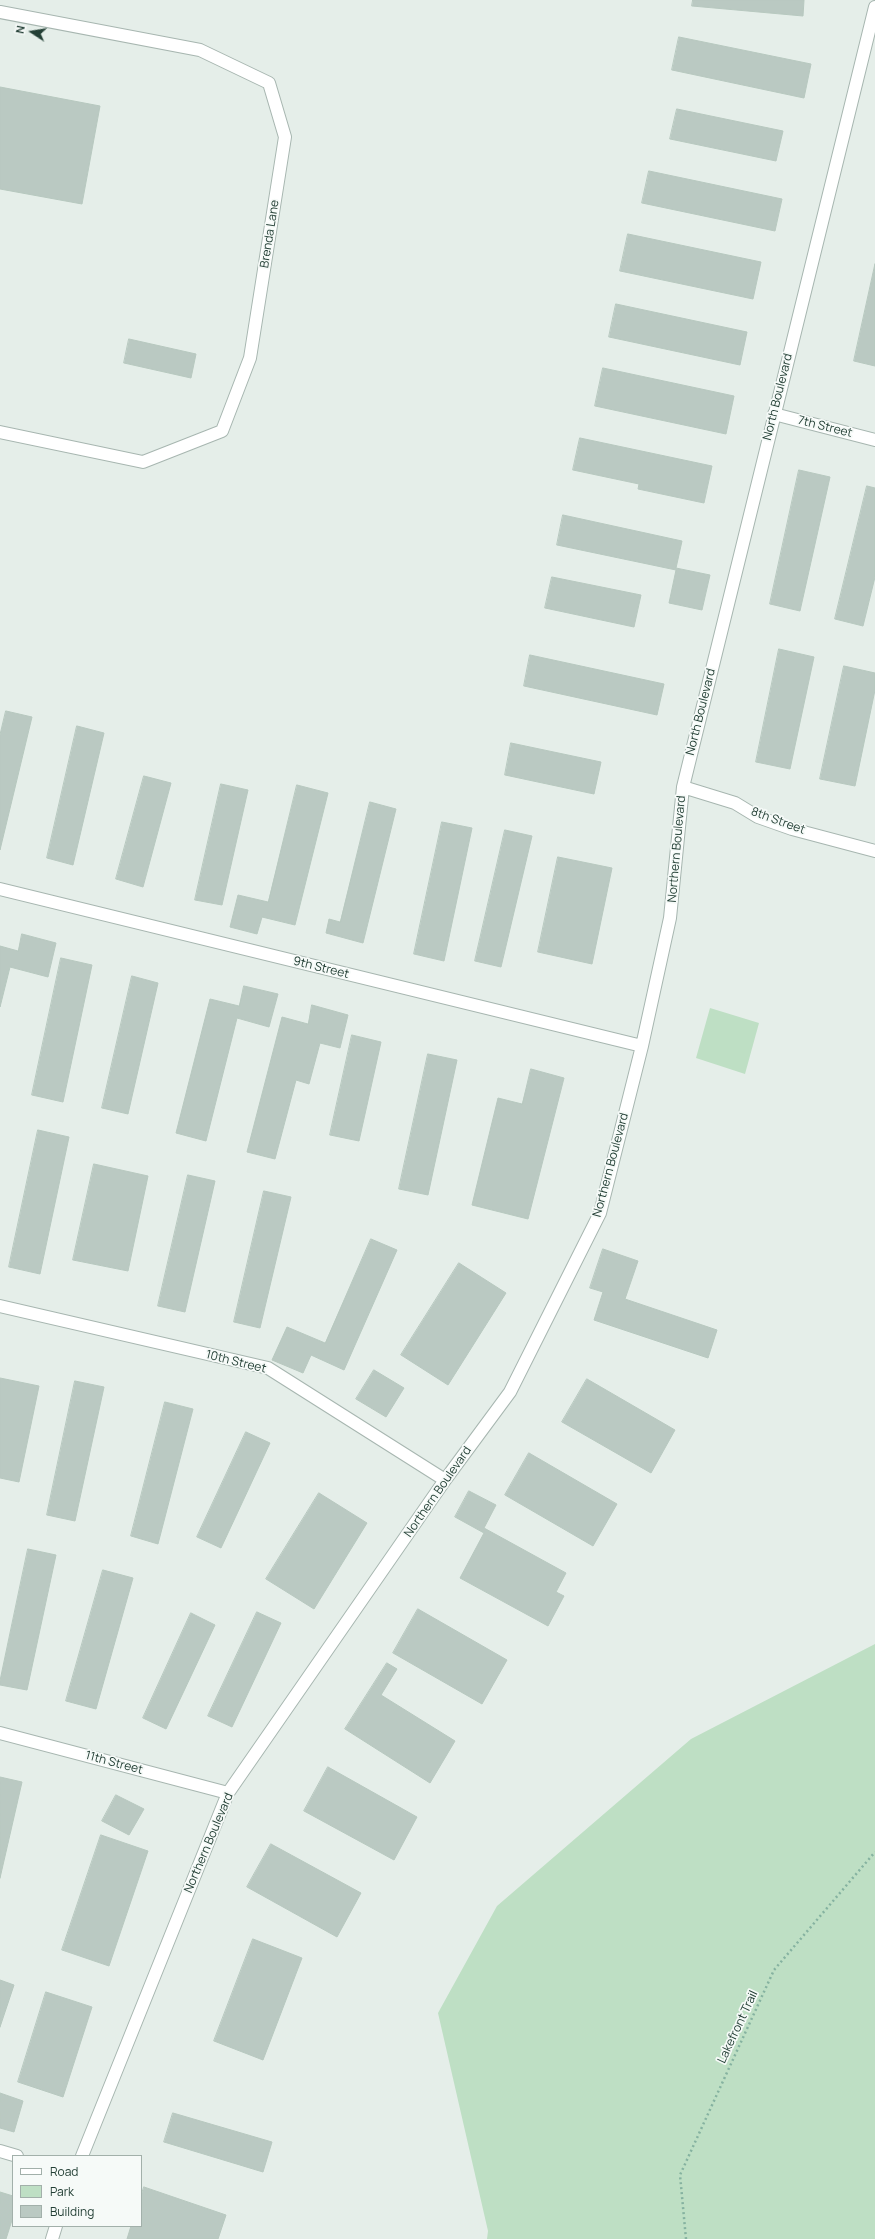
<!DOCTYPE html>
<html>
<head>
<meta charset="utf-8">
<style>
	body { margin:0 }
	#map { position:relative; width:875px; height:2239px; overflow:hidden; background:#e5eee9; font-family:Manrope,sans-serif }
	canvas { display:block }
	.legend { position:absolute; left:12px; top:2155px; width:130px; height:72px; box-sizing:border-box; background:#f6faf8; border:1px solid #a2b0aa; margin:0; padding:5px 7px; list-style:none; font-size:12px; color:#244036 }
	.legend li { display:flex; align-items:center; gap:8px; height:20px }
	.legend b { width:20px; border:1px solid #a2b0aa }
	.north { position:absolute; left:12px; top:12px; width:40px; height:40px; -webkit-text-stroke:3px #f6faf8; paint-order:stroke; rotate:282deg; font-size:11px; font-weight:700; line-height:16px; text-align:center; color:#244036 }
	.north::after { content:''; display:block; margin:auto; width:14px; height:18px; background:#244036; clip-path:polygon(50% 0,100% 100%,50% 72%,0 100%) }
</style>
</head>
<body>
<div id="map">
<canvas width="875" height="2239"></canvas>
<ul class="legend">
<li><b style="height:5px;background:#fff"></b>Road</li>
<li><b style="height:11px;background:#bedfc4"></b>Park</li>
<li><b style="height:11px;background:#bac9c2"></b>Building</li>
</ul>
<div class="north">N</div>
</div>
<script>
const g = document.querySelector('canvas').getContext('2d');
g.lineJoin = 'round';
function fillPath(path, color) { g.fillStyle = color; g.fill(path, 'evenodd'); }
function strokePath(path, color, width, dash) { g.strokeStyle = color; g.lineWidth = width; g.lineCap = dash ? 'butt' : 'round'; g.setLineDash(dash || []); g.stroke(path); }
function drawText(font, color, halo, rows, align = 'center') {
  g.font = font + ' Manrope,sans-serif'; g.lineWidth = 3.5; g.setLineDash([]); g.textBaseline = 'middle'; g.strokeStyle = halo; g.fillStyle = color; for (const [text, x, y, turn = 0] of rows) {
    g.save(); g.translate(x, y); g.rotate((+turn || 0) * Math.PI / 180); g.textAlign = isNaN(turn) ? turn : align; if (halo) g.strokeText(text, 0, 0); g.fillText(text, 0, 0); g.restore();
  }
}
const green = new Path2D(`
	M710 1008 759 1023 745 1074 696 1058Z
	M875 1644V2239H487L488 2231 438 2013 497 1906 691 1739Z`);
const building = new Path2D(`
	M693 0H804L803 16 692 6Z
	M679 37 811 64 804 98 672 70Z
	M0 87 100 106 82 204 0 189Z
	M677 109 783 131 776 161 670 139Z
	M649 171 782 199 775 231 642 203Z
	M628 234 761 262 753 299 620 271Z
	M875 264V366L854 361Z
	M616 304 747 332 740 365 609 337Z
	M129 339 196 354 191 378 124 363Z
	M603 368 734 396 726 434 595 406Z
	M580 438 712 466 704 503 638 489 639 484 573 470Z
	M799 470 830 477 800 611 770 604Z
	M867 486 875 488V577L863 626 835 619Z
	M563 515 682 541 676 568 710 575 702 610 669 603 676 570 557 545Z
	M552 577 641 595 634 627 545 608Z
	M779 649 814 657 790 769 756 762Z
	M530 655 664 684 657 715 524 686Z
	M844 666 875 673V690L855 786 820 779Z
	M6 711 32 717 0 850V735Z
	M77 726 104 733 73 865 47 858Z
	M511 743 601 762 594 794 505 775Z
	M144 776 171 783 143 887 116 879Z
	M221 784 248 790 222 905 195 900Z
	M297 785 328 793 295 925 262 917 257 934 230 927 238 895 268 902Z
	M370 802 396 809 363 943 326 933 329 919 340 922Z
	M442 822 472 828 444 961 414 954Z
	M505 830 532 836 501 967 475 961Z
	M558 857 612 868 592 964 538 952Z
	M22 934 56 943 48 977 10 967 0 1007V946L18 951Z
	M61 958 92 965 63 1102 32 1095Z
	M132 976 158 983 128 1114 102 1108Z
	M244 986 278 994 269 1027 237 1018 206 1141 176 1133 210 999 239 1006Z
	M312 1005 348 1015 340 1048 320 1043 309 1084 296 1080 275 1159 247 1152 282 1017 308 1024Z
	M352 1035 381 1042 359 1141 330 1135Z
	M428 1054 457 1060 428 1195 399 1189Z
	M531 1069 564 1078 528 1219 472 1205 498 1098 522 1104Z
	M38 1130 69 1137 40 1274 9 1267Z
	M94 1164 148 1176 128 1271 73 1260Z
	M188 1175 215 1181 185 1312 158 1306Z
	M264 1191 291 1197 260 1328 234 1322Z
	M371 1239 397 1250 344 1370 311 1355 303 1373 272 1360 287 1327 325 1343Z
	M603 1249 638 1261 625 1299 717 1330 708 1358 594 1320 603 1292 590 1288Z
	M459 1263 506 1293 448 1385 401 1355Z
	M374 1370 404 1388 386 1417 356 1399Z
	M0 1378 39 1386 19 1482 0 1478Z
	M587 1379 675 1430 651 1473 562 1422Z
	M75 1381 104 1387 75 1521 47 1515Z
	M165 1402 193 1409 158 1544 131 1536Z
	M246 1432 270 1443 221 1548 197 1537Z
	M529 1453 617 1504 593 1546 505 1495Z
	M469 1491 496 1505 484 1528 566 1573 556 1592 564 1596 548 1626 460 1578 484 1533 455 1517Z
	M319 1493 367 1523 314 1609 266 1579Z
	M28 1549 56 1555 27 1690 0 1685V1681Z
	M103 1570 133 1578 96 1709 66 1701Z
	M418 1609 507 1660 482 1704 393 1653Z
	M257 1612 281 1623 232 1727 208 1716Z
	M191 1613 215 1625 166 1729 143 1718Z
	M387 1663 397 1669 381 1695 455 1741 430 1783 345 1729Z
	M328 1767 417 1817 394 1860 304 1811Z
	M0 1777 22 1782 0 1878Z
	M116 1795 144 1809 129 1835 102 1821Z
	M101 1835 148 1851 109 1966 62 1950Z
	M271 1844 361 1893 337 1937 247 1887Z
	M253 1939 302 1958 263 2060 214 2041Z
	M0 1980 14 1985 0 2027Z
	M46 1992 92 2007 63 2097 18 2082Z
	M0 2093 23 2101 14 2132 0 2128Z
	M173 2113 272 2142 263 2172 164 2142Z
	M144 2187 226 2215 218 2239H127L131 2226H141V2196Z
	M0 2192 13 2196V2217L6 2239H0Z`);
const path = new Path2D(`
	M686 2239 680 2175 774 1970 875 1852`);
const minor = new Path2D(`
	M0 12 200 50 269 83 285 137 250 358 222 431 143 462 0 432
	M774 414 875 440
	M683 787 735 803 758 817 792 829 875 851
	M0 889 642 1046
	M0 1306 268 1368 445 1480
	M0 1733 228 1793
	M0 2151 17 2156
	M82 2156 228 1793 445 1480 510 1392 600 1213 642 1046 670 918 683 787 875 7
	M52 2239 56 2226`);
const streetNames = [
	["Brenda Lane",270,234,-81],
	["North Boulevard",778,397,-76],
	["7th Street",825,427,14],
	["North Boulevard",701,712,-76],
	["8th Street",778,821,20],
	["Northern Boulevard",677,849,-85],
	["9th Street",321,968,14],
	["Northern Boulevard",611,1165,-75],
	["10th Street",236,1362,14],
	["Northern Boulevard",438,1492,-55],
	["11th Street",114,1763,15],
	["Northern Boulevard",209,1843,-67],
	["Lakefront Trail",738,2027,-65]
];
fillPath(green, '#bedfc4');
fillPath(building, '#bac9c2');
strokePath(building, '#b7c8bf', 1);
strokePath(minor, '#a7b6b0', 14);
strokePath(path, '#85b2a0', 2.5, [2, 3]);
strokePath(minor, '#fff', 12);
drawText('12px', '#244036', '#f6faf8', streetNames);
</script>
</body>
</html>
